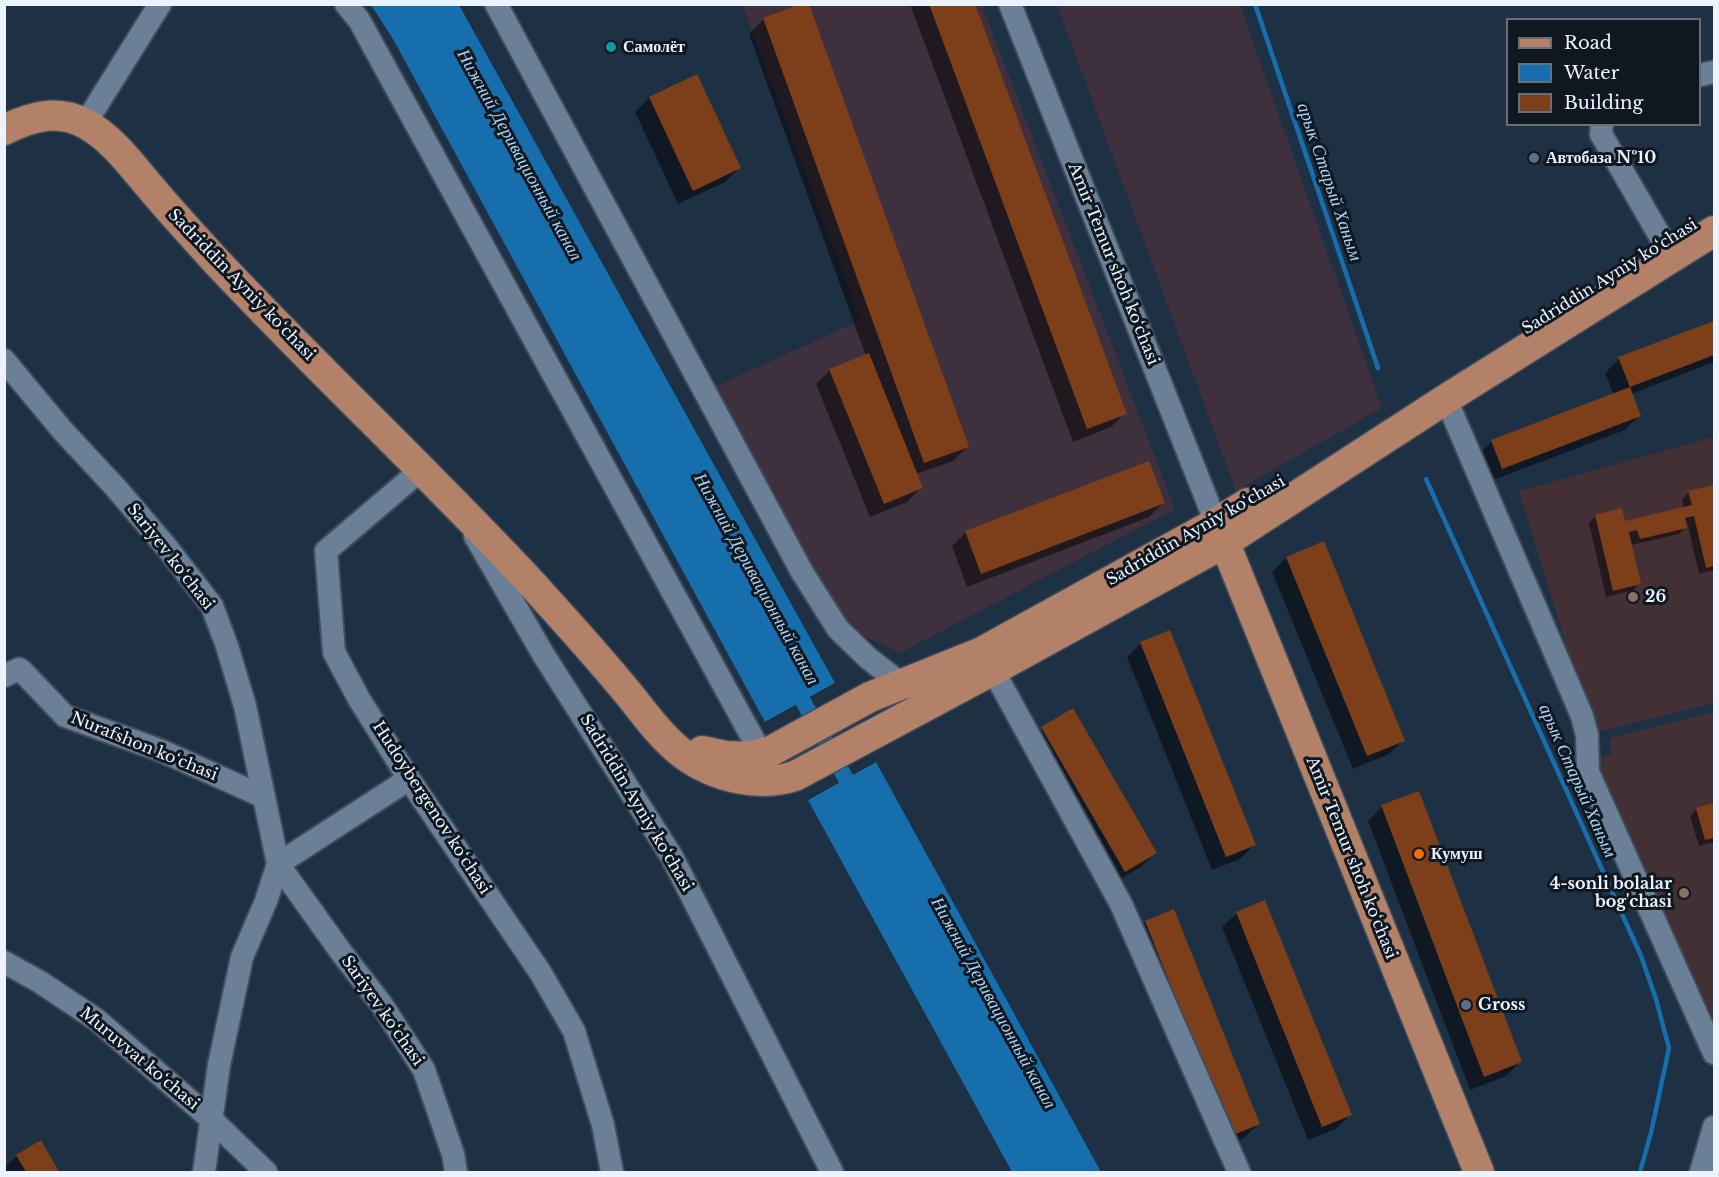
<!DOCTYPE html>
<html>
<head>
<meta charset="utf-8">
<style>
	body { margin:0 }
	#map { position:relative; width:1719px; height:1177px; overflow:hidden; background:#1e3043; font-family:"Libre Baskerville",serif }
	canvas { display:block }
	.frame { position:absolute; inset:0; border:6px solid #ebf4fe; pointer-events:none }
	.legend { position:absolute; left:1506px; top:18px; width:195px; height:108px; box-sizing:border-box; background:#0f1720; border:2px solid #676f79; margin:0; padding:8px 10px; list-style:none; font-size:18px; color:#ebf4fe }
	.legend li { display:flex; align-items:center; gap:12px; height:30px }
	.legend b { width:30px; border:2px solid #676f79 }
</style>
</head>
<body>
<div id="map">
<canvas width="1719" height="1177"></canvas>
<div class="frame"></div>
<ul class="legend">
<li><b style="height:8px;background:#b28168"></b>Road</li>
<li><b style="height:16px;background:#166fac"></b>Water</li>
<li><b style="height:16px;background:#7d3f19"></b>Building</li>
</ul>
</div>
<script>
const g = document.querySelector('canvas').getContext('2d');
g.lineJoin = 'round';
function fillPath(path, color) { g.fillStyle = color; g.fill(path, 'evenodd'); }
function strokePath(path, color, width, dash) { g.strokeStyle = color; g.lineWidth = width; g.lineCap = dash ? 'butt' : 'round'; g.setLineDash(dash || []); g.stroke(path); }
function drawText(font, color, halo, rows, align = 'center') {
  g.font = font + ' "Libre Baskerville",serif'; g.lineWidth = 6; g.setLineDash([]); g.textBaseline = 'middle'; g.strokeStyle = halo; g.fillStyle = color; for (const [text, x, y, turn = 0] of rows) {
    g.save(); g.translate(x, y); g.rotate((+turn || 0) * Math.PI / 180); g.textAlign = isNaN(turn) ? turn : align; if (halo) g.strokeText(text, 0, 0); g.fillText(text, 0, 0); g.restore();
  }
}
const industrial = new Path2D(`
	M751 4 982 5 1175 509 900 653 847 628 712 388 861 320 743 7Z
	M1057 5H1240L1382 408 1236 491Z`);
const education = new Path2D(`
	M1714 437V703L1593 733 1519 491Z
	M1714 712V1028L1594 759 1612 754 1610 738Z`);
const water = new Path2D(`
	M371 5H459L835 683 765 722 393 39Z
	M876 762 1101 1172H1012L808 800Z`);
const pier = new Path2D(`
	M835 683 836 686 766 724 765 722Z
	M875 759 876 762 808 800 806 797Z`);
const shadow = new Path2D(`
	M804 4 967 447 953 461 916 474 921 488 907 502 870 517 816 384 830 370 866 356 749 34 763 20Z
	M910 4H973L1125 413 1111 427 1073 442Z
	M649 98 739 168 725 182 678 204 635 112Z
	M1714 322V362L1631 394 1639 416 1625 430 1488 482 1478 455 1492 441 1614 395 1605 373 1619 359Z
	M1714 486V570L1699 574 1687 522H1684L1685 527 1679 534 1631 545 1639 584 1633 590 1606 597 1589 523 1596 516 1624 523 1684 508 1682 499 1689 492Z
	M1163 503 1149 517 967 587 952 546 966 532Z
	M1323 543 1404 740 1389 754 1353 769 1272 572 1286 558Z
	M1141 643 1254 845 1240 859 1212 870 1127 657Z
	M1073 710 1155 853 1141 867 1110 885 1028 743 1042 729Z
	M1714 804V842L1699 846 1690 816 1697 809Z
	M1382 807 1520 1062 1506 1076 1470 1090 1368 821Z
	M1173 911 1258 1124 1244 1138 1217 1149 1131 937 1145 923Z
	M1237 913 1350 1115 1336 1129 1308 1140 1222 927Z
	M40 1142 58 1172H4V1168L17 1156Z`);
const stream = new Path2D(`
	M1255 4 1378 368
	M1426 479 1641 956 1656 999 1669 1048 1651 1133 1640 1172`);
const canal = new Path2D(`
	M793 683 856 797`);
const building = new Path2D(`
	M800 4H809L969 447 924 463 763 18Z
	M929 4H975L1127 414 1087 429Z
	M697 74 741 168 693 191 649 97Z
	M1714 321V355L1630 387 1641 416 1502 469 1491 440 1630 387 1618 357Z
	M869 353 923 488 884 504 829 369Z
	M1149 461 1165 503 981 574 965 531Z
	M1714 485V566L1706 568 1694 516 1685 518 1687 528 1640 539 1637 530 1629 532 1641 584 1613 591 1595 515 1622 508 1625 521 1692 505 1688 491Z
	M1324 541 1405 741 1367 756 1286 557Z
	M1170 630 1256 845 1226 857 1140 642Z
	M1073 708 1157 853 1125 872 1041 727Z
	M1419 791 1522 1062 1484 1077 1381 805Z
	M1714 803V838L1705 840 1696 808Z
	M1265 900 1352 1115 1322 1127 1236 912Z
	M1174 909 1260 1124 1231 1136 1145 921Z
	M41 1140 59 1172H26L16 1155Z`);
const minor = new Path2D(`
	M346 4 359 20 762 755
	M496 4 802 572 838 629 868 658 900 683
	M1010 4 1216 523
	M1700 75 1714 72
	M85 124 160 4
	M1602 124 1601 134 1664 243
	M4 360 63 431 116 488 168 549 212 606 227 646 245 706 278 864 341 952 382 1005 424 1070 453 1154 456 1172
	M1446 399 1582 716 1587 735 1588 772 1714 1053
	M422 469 326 551 334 652 359 699 409 779 540 972 574 1031 603 1125 612 1172
	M475 536 543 654 672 857 832 1172
	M993 670 1121 904 1239 1172
	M4 676 19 669 22 671 65 716 162 751 264 797
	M4 962 40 982 97 1020 212 1120 266 1172
	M204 1172 219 1065 242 957 266 901 278 864 409 779
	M1701 1172 1714 1127`);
const major = new Path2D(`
	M4 130C32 116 58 109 86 124 113 139 132 166 151 188 172 213 194 237 216 261 319 371 430 474 533 585 563 618 593 651 622 686 641 708 659 736 683 754 714 777 758 788 795 776L993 670 1224 543 1446 399 1714 231
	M1218 526 1479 1172
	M702 751 726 756 747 757 771 751 870 697 982 652 1216 523 1248 503`);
const markers = [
	[611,47,6,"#0f9aa8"],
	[1534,158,6,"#5c6f8a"],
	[1633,597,6,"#8d6e63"],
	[1419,854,6,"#e8710a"],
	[1684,893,6,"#8d6e63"],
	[1466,1005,6,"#5c6f8a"]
];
const poiNames = [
	["Самолёт",623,47],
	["Автобаза №10",1546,158],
	["26",1645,597],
	["Кумуш",1431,854],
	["4-sonli bolalar",1672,884,"right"],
	["bog'chasi",1672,902,"right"],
	["Gross",1478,1005]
];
const streetNames = [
	["Amir Temur shoh ko‘chasi",1113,264,68],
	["Sadriddin Ayniy ko‘chasi",1610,277,-32],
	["Sadriddin Ayniy ko‘chasi",241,285,46],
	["Sadriddin Ayniy ko‘chasi",1196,531,-30],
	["Sariyev ko‘chasi",170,557,52],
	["Nurafshon ko‘chasi",144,747,22],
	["Sadriddin Ayniy ko‘chasi",636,803,59],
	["Hudoybergenov ko‘chasi",431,808,57],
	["Amir Temur shoh ko‘chasi",1351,858,68],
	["Sariyev ko‘chasi",382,1011,55],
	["Muruvvat ko‘chasi",139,1059,40]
];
const waterNames = [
	["Нижний Деривационный канал",519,155,61],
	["арык Старый Ханым",1329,182,71],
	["Нижний Деривационный канал",756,579,61],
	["арык Старый Ханым",1577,781,66],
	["Нижний Деривационный канал",993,1003,61]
];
fillPath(industrial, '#3f303d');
fillPath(education, '#433035');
fillPath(water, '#166fac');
fillPath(pier, '#1e3043');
fillPath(shadow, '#0007');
strokePath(stream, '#166fac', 4.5);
strokePath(canal, '#166fac', 16);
fillPath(building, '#7d3f19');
strokePath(minor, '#3e4c5c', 26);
strokePath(major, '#3e4c5c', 33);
strokePath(minor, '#6b8096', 22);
strokePath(major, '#b28168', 30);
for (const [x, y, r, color] of markers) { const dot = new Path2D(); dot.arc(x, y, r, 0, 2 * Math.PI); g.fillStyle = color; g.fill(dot); strokePath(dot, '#0f1720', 2); }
drawText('bold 16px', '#ebf4fe', '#0f1720', poiNames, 'left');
drawText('16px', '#ebf4fe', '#0f1720', streetNames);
drawText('italic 18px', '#afd4f6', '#0f1720', waterNames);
</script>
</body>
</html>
